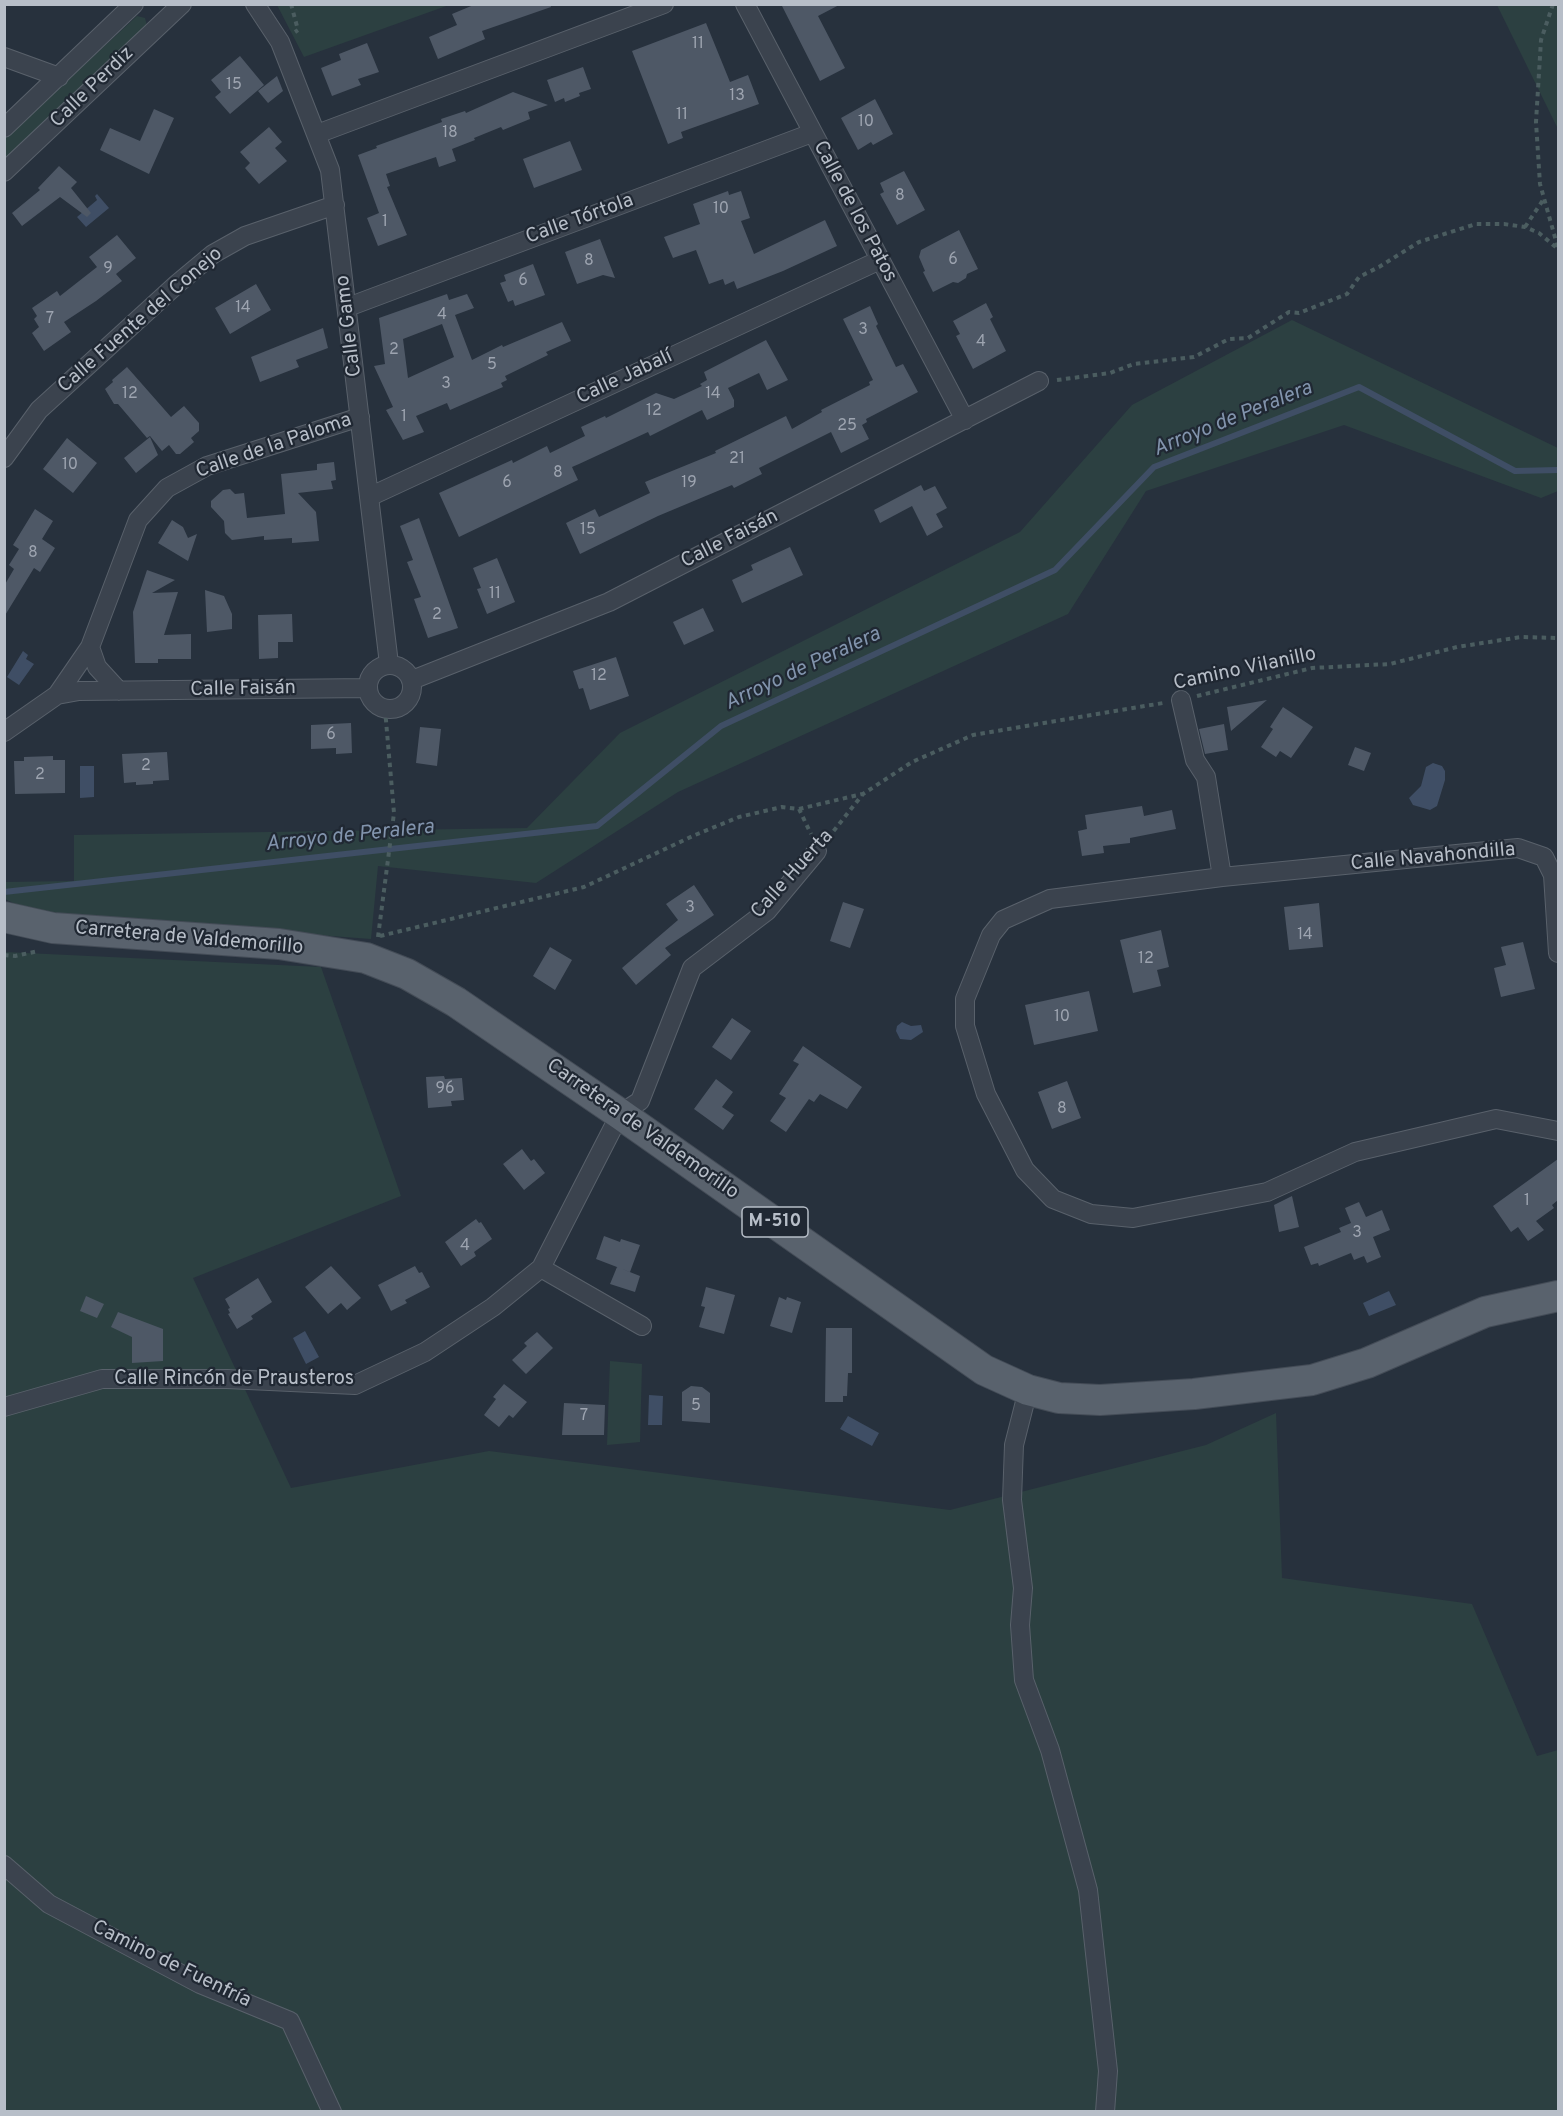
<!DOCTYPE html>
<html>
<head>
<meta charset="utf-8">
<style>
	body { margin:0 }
	#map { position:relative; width:1563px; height:2116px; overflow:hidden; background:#27313d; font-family:Overpass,sans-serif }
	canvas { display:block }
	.frame { position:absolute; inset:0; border:6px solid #b7bec8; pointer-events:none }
</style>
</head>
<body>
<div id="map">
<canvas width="1563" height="2116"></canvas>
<div class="frame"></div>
</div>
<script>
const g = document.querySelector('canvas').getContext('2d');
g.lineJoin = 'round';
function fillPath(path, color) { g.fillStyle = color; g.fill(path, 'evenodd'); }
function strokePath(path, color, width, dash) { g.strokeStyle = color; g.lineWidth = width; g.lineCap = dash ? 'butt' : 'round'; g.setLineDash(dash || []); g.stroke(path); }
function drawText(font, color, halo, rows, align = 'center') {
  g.font = font + ' Overpass,sans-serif'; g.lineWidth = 4.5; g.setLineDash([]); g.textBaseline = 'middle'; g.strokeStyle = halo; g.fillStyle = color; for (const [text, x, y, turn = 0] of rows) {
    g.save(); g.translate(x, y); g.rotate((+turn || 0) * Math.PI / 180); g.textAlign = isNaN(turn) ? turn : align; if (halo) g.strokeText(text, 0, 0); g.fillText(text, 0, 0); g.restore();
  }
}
const green = new Path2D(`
	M277 5H449L304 57Z
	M1497 5H1558V129Z
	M137 16 145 18 147 26 5 162V138Z
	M1292 320 1558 448V491L1541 498 1344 425 1146 491 1068 614 678 792 536 883 378 866 371 939 36 914 5 899V882L74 881V835L527 828 620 733 1020 532 1132 405Z
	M5 952 321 967 401 1196 193 1278 291 1488 489 1451 950 1510 1206 1445 1276 1413 1282 1578 1472 1604 1537 1756 1558 1750V2111L5 2112Z
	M610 1361 642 1364 640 1442 607 1445Z`);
const water = new Path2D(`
	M97 194 109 208 86 227 77 217 97 200 95 196Z
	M23 651 28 655 26 659 34 664 19 685 7 677Z
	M1433 763 1442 766 1445 771V780L1437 806 1430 810 1413 805 1409 798 1421 786 1426 767Z
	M80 766H94V797L80 798Z
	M902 1022 911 1026 921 1025 923 1032 911 1040 900 1039 896 1031 897 1026Z
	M1389 1291 1396 1305 1369 1316 1363 1303Z
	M305 1331 319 1357 306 1364 293 1338Z
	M649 1395 663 1396 662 1425H648Z
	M848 1416 879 1433 872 1446 840 1429Z`);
const stream = new Path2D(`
	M4 892 597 826 721 726 1055 570 1154 467 1359 387 1515 471 1558 470`);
const building = new Path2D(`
	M476 4H550L551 7 482 31 485 39 438 59 429 37 457 25 452 14Z
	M781 4H841L818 16 845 68 820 81Z
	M706 23 730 82 748 75 759 104 681 132 683 138 668 144 632 51Z
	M367 43 379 72 358 79 361 85 332 96 321 68 341 60 339 54Z
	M240 56 264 85 230 114 215 97 221 92 211 80Z
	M583 67 591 89 579 93 580 96 565 102 564 98 555 102 547 80Z
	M277 76 283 91 268 103 258 91Z
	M513 92 548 105 528 112 530 119 503 130 501 127 474 138 475 140 452 149 456 161 439 167 436 157 386 174 390 186 387 187 407 235 378 246 367 218 379 213 358 155 377 148 376 146 442 122 441 119 465 111 466 113Z
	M875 99 893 134 873 145 871 142 858 150 841 118Z
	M154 109 174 118 149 174 100 150 110 128 140 141Z
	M269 127 282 142 275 148 287 161 259 184 245 168 250 163 240 152Z
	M570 141 582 170 534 188 523 159Z
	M59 166 77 182 71 188 91 213 87 217 60 197 22 226 12 213 40 190 38 188Z
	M904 171 925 210 897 225 880 194 884 192 880 183Z
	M728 191 729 195 741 191 750 218 741 221 754 254 825 220 837 246 783 271 737 289 734 281 725 285 723 279 709 284 696 250 673 258 664 237 700 224 693 204Z
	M959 230 978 269 967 274 966 278 958 283 953 282 933 292 923 272 925 271 919 257 921 250Z
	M117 235 136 258 116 274 122 281 96 301 64 322 71 332 44 351 32 333 39 327 34 319 37 316 32 308 57 291 60 296 97 267 89 257Z
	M600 239 615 278 603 275 577 284 565 252Z
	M533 264 545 295 515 306 513 300 508 302 500 283 506 281 504 275Z
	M256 284 271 310 230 334 215 308Z
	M447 294 449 300 467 294 474 308 455 315 472 360 502 345 503 347 562 322 571 341 546 352 548 355 505 376 507 380 501 383 503 387 450 410 447 403 416 416 424 432 403 440 386 410 393 407 374 366 385 364 379 318ZM442 324 454 357 408 378 403 339Z
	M986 303 993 317 990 319 1006 351 973 369 956 336 960 334 953 321Z
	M870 306 878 324 876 326 896 367 903 364 918 392 866 419 867 422 862 425 869 439 841 453 831 432 759 468 762 474 734 488 732 485 658 516 580 554 566 523 595 509 599 517 650 493 645 482 716 453 715 451 786 416 792 429 822 412 821 410 870 385 869 382 873 380 843 319Z
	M323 328 328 348 296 360 299 367 260 382 251 357Z
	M766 340 788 380 767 390 759 373 728 388 734 400V407L707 420 702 410 650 436 648 432 579 464 572 467 578 480 459 537 439 493 512 460 513 463 547 446 550 453 585 436 581 427 605 416 606 418 656 393 674 399 702 386 700 384 707 380 704 372Z
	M127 367 171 417 184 406 199 423V431L191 438 194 442 180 454H176L169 445 162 451 150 436 147 438 118 404H114L105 389 113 382 112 380Z
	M150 437 158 455 136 473 124 458Z
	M67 438 97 463 73 493 43 469Z
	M334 462 336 480 331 481 333 489 298 493 316 512 319 541 292 543V538L264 540V536L232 540 225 533 224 521 211 507V501L223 490 230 489 235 494 244 493 247 518 285 514 281 474 317 470V464Z
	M921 485 924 491 935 486 947 508 936 514 943 527 927 536 912 506 880 523 874 510Z
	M35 509 53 521 42 539 55 548 40 572 34 568 4 617V586L14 569 9 565 19 549 13 545Z
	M419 518 458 628 428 638 414 599 421 597 407 562 413 560 400 526Z
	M172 520 183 527 188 538 197 534 188 561 158 543Z
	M790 547 803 575 742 603 732 580 753 570 751 565Z
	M497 558 515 602 487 614 477 589 481 588 473 568Z
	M147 570 175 580 152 593 178 592 164 635 191 634V659H158V663H135L133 612Z
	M205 590 224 596 232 614V629L207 632Z
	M703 608 714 631 684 645 673 622Z
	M292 614 293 642H278V658L259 659 258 615Z
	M616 657 629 696 590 710 583 688 579 689 573 671Z
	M1267 700 1231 731 1227 707Z
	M1283 707 1313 727 1291 758 1280 751 1276 757 1261 747 1273 729 1270 727Z
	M351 723 352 753 336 754V748L311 749V725Z
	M1224 724 1228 750 1205 754 1199 729Z
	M420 727 441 729 437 766 416 763Z
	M1355 747 1371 753 1364 771 1348 765Z
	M167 752 169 780 153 781V784L136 785V782L124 783 122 754Z
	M53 756V760H65V793L15 794 14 761H24V757Z
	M1142 806 1144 816 1172 810 1176 829 1130 838V843L1103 846 1104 853 1082 856 1078 831 1087 829 1085 815Z
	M694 885 714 915 665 948 671 955 636 985 622 968 678 920 666 904Z
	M843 902 864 909 850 948 830 941Z
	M1319 903 1323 947 1289 950 1284 907Z
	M1161 930 1169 967 1157 970 1161 986 1133 993 1120 940Z
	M1523 942 1535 989 1501 997 1494 968 1506 965 1501 947Z
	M550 947 572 960 555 990 533 976Z
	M1089 991 1098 1031 1034 1045 1025 1005Z
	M732 1018 751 1031 731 1060 712 1047Z
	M803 1046 862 1087 847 1109 820 1094 814 1102 809 1099 786 1132 770 1121 786 1098 779 1094 799 1064 793 1061Z
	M444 1076 445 1079 462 1078 464 1100 451 1101 452 1106 428 1108 426 1077Z
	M716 1079 733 1092 722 1107 734 1115 723 1130 694 1109Z
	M1067 1081 1081 1118 1052 1129 1038 1092Z
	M522 1149 531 1161 534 1159 545 1173 524 1190 503 1164Z
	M1558 1159V1200L1552 1205 1554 1208 1536 1221 1544 1230 1528 1241 1518 1227 1511 1232 1493 1206Z
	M1292 1196 1299 1227 1279 1232 1274 1205Z
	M1359 1202 1366 1217 1382 1210 1390 1230 1373 1237 1381 1257 1367 1263 1364 1256 1354 1260 1351 1253 1319 1266 1318 1263 1311 1265 1304 1247 1341 1232 1339 1228 1351 1223 1345 1208Z
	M476 1219 479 1223 481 1222 492 1239 474 1252 476 1256 461 1266 445 1242Z
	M604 1236 620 1242 621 1239 640 1245 630 1272 596 1259Z
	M331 1266 361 1298 347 1310 341 1303 328 1314 305 1287Z
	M415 1266 419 1273 422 1272 430 1287 405 1300 407 1303 391 1311 378 1285Z
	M617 1267 640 1276 635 1292 610 1284Z
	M258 1278 272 1302 251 1316 253 1319 237 1329 228 1314 230 1313 228 1309 230 1308 225 1299Z
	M706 1287 735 1295 724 1334 699 1327 705 1307 701 1306Z
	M86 1296 104 1304 97 1318 80 1311Z
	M779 1297 786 1300 787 1297 801 1302 792 1333 770 1326Z
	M118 1312 163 1329V1361L132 1363V1337L111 1327Z
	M826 1328H852V1373H848L847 1396H843V1402H825Z
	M537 1332 553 1348 526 1374 512 1360 527 1346 524 1343Z
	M504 1384 527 1402 513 1418 509 1415 499 1427 484 1415 496 1399 493 1397Z
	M691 1386 702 1387 710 1393V1423L682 1421V1392Z
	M564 1403 605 1405 604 1435H562Z`);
const path = new Path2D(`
	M291 4 298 30 295 32
	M1553 4 1541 40 1536 122 1540 184 1558 248
	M1525 227 1543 200
	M1057 380 1110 373 1134 364 1194 357 1229 339 1248 338 1289 312 1299 313 1347 294 1359 277 1379 267 1419 242 1476 224H1504L1525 227 1539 233 1558 249
	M1197 696 1312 668 1390 664 1457 647 1521 637 1558 638
	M799 809 862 794
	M828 838 863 794 912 762 973 735 1163 703
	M380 936 584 887 695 835 739 817 782 807 799 809 811 834
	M378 937 394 813 385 709
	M4 955 15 956 39 951`);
const minor = new Path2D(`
	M255 4 280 42 330 170 389 664
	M745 4 965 420
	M4 57 59 77
	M4 128 134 4
	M317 134 664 4
	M4 172 182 4
	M348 307 812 133
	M4 458 39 410 177 284 213 254 245 236 335 205
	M369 497 880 260
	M90 647 97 667 119 691
	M368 687a22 22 0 1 1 44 0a22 22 0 1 1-44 0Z
	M412 680 609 602 1039 381
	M57 695 79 691 368 688
	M1181 700 1195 760 1206 777 1222 877
	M4 732 57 695 90 647 138 520 167 488 207 466 360 417
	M1558 953 1553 875 1544 857 1518 848 1222 877 1050 899 1003 920 991 935 965 999V1026L986 1094 1025 1170 1053 1199 1091 1214 1133 1218 1267 1192 1355 1152 1496 1119 1558 1131
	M541 1268 642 1326
	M1028 1390 1014 1445 1012 1500 1023 1588 1020 1625 1024 1680 1050 1750 1088 1890 1108 2071 1105 2112
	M4 1407 102 1379H227L355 1385 425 1352 493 1307 541 1268 620 1114 640 1101 692 968 767 911 817 851
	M4 1865 49 1904 200 1984 290 2021 332 2112`);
const primary = new Path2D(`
	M4 917 53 928 279 944 366 958 407 974 456 1002 620 1114 984 1370 1028 1390 1059 1398 1100 1400 1194 1394 1312 1380 1367 1363 1485 1312 1558 1296`);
const numberNames = [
	["11",698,45],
	["15",234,86],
	["13",737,97],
	["11",682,116],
	["10",866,123],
	["18",450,134],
	["8",900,197],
	["10",721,210],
	["1",385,223],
	["6",953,261],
	["8",589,262],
	["9",108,270],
	["6",523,282],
	["14",243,309],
	["4",442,316],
	["7",50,320],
	["3",863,331],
	["4",981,343],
	["2",394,351],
	["5",492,366],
	["3",446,385],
	["12",130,395],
	["14",713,395],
	["12",654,412],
	["1",404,418],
	["25",847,427],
	["21",737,460],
	["10",70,466],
	["8",558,474],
	["6",507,484],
	["19",689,484],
	["15",588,531],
	["8",33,554],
	["11",495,595],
	["2",437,616],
	["12",599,677],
	["6",331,736],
	["2",146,767],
	["2",40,776],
	["3",690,909],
	["14",1305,936],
	["12",1146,960],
	["10",1062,1018],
	["96",445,1090],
	["8",1062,1110],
	["1",1527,1202],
	["3",1357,1234],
	["4",465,1247],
	["5",696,1407],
	["7",584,1417]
];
const shields = [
	[775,1222,66]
];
const shieldNames = [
	["M-510",775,1222]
];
const streetNames = [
	["Calle Perdiz",93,88,-44],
	["Calle de los Patos",854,212,62],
	["Calle Tórtola",580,220,-20],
	["Calle Fuente del Conejo",141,321,-41],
	["Calle Gamo",350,326,-97],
	["Calle Jabalí",625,378,-25],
	["Calle de la Paloma",274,447,-19],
	["Calle Faisán",730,540,-27],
	["Camino Vilanillo",1245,670,-12],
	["Calle Faisán",243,690,-1],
	["Calle Navahondilla",1433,858,-5],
	["Calle Huerta",793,875,-48],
	["Carretera de Valdemorillo",189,939,5],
	["Carretera de Valdemorillo",642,1130,35],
	["Calle Rincón de Prausteros",234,1380],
	["Camino de Fuenfría",171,1965,26]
];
const waterNames = [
	["Arroyo de Peralera",1233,420,-22],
	["Arroyo de Peralera",803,670,-25],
	["Arroyo de Peralera",350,837,-6]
];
fillPath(green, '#2c4041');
fillPath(water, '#3f4e65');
strokePath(stream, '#3f4e65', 6);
fillPath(building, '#4e5866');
strokePath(minor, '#59616b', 20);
strokePath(primary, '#444c57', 32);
strokePath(path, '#4b5d60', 4, [4.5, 4.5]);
strokePath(minor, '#3b434e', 18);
strokePath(primary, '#59626d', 30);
drawText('16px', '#9da4b0', null, numberNames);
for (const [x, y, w] of shields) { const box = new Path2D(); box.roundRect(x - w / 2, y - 15, w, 30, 4.5); g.fillStyle = '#202833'; g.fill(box); strokePath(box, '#b7bec8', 1.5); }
drawText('bold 18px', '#b7bec8', null, shieldNames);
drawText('20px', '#b7bec8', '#202833', streetNames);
drawText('italic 21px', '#8294ad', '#202833', waterNames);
</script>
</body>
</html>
